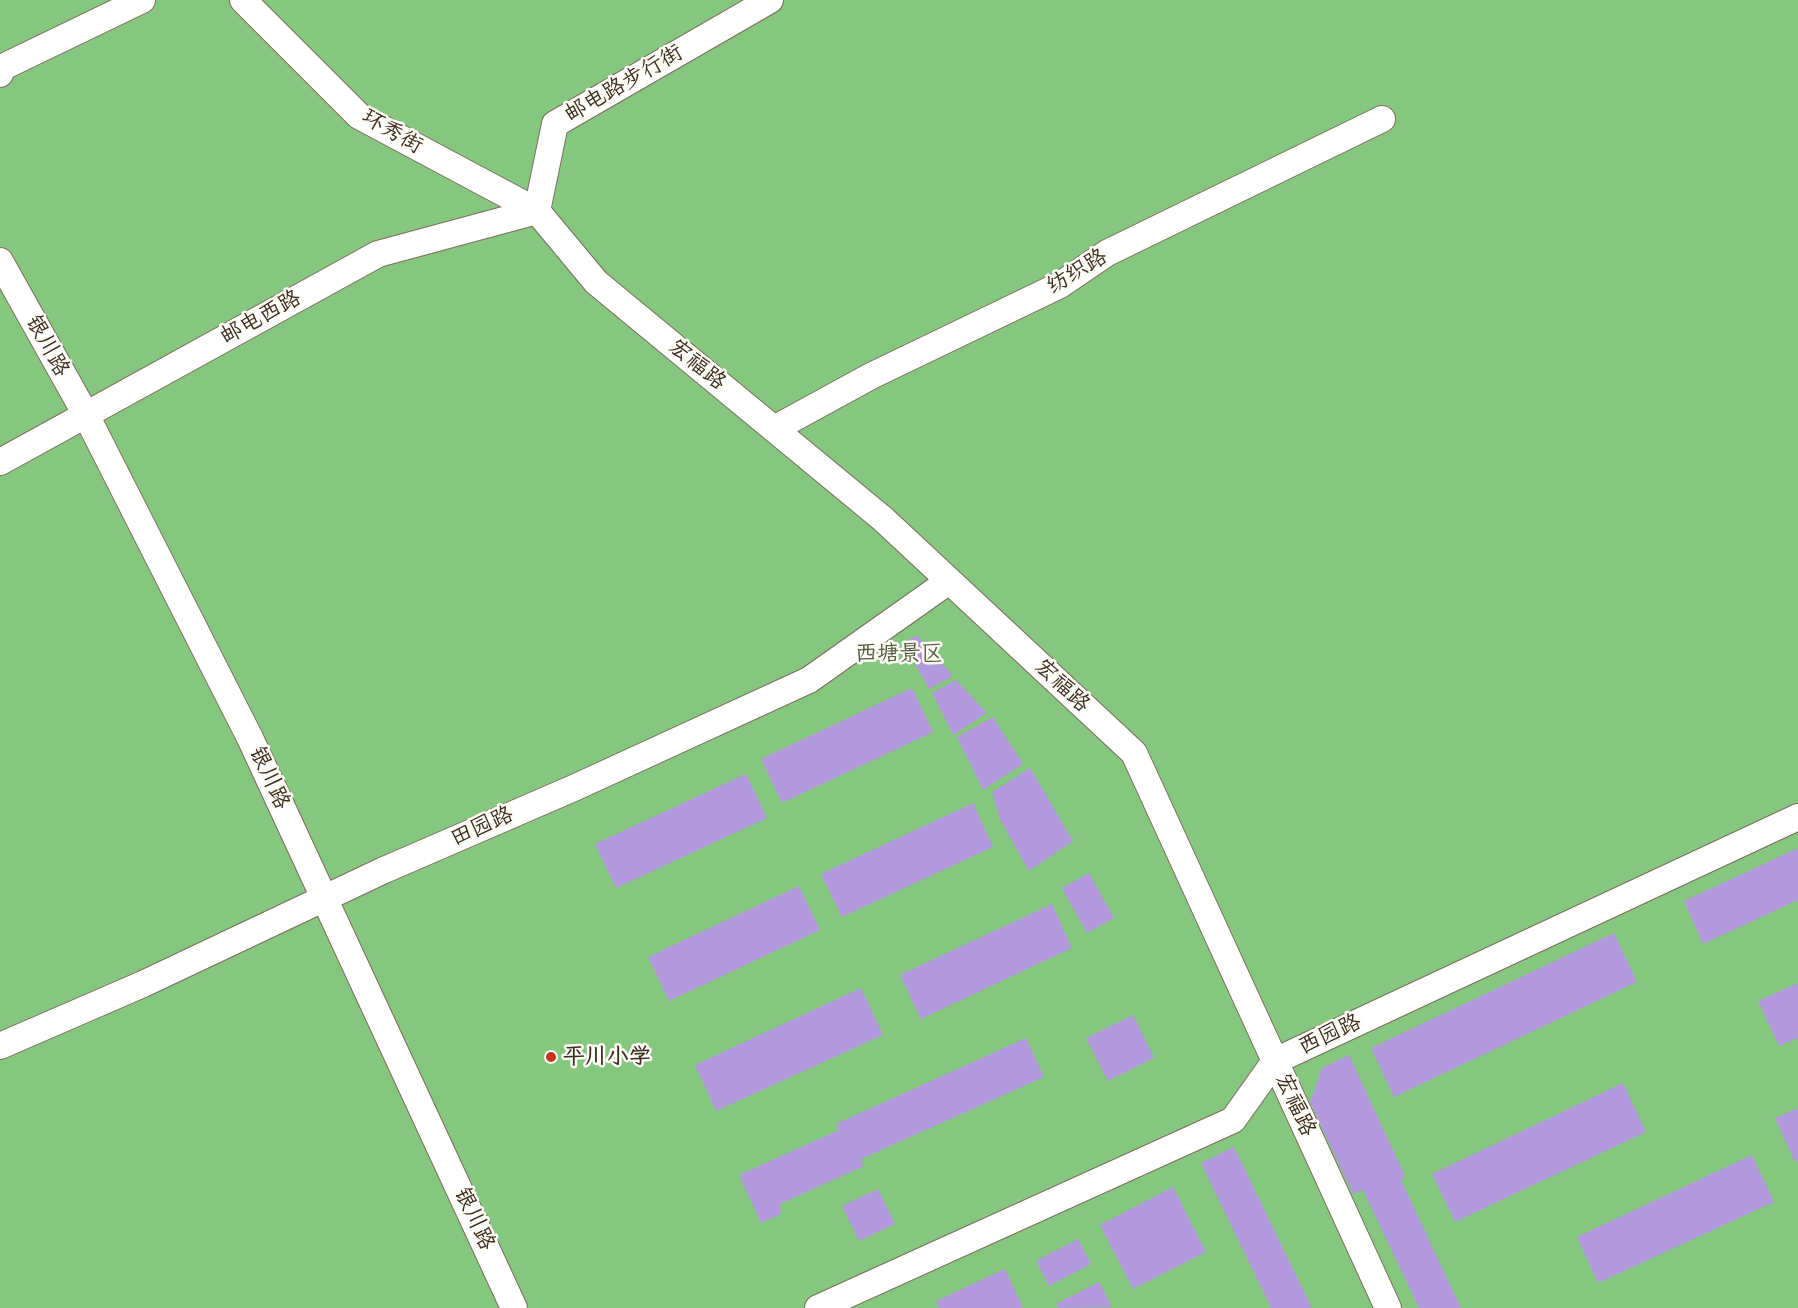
<!DOCTYPE html>
<html>
<head>
<meta charset="utf-8">
<style>
	body { margin:0 }
	canvas { display:block; background:#f7e4cf }
</style>
</head>
<body>
<canvas width="1798" height="1308"></canvas>
<script>
const g = document.querySelector('canvas').getContext('2d');
g.lineJoin = 'round';
function fillPath(path, color) { g.fillStyle = color; g.fill(path, 'evenodd'); }
function strokePath(path, color, width, dash) { g.strokeStyle = color; g.lineWidth = width; g.lineCap = dash ? 'butt' : 'round'; g.setLineDash(dash || []); g.stroke(path); }
function drawText(font, color, halo, rows, align = 'center') {
  g.font = font + ' "Shantell Sans","LXGW WenKai TC",sans-serif'; g.lineWidth = 5; g.setLineDash([]); g.textBaseline = 'middle'; g.strokeStyle = halo; g.fillStyle = color; for (const [text, x, y, turn = 0] of rows) {
    g.save(); g.translate(x, y); g.rotate((+turn || 0) * Math.PI / 180); g.textAlign = isNaN(turn) ? turn : align; if (halo) g.strokeText(text, 0, 0); g.fillText(text, 0, 0); g.restore();
  }
}
const green = new Path2D(`
	M0 0H1798V1308H0Z`);
const building = new Path2D(`
	M917 635 953 676 929 689 904 643Z
	M956 680 987 713 953 735 932 693Z
	M912 688 933 732 782 803 761 759Z
	M993 717 1023 764 983 790 957 737Z
	M1030 768 1073 841 1029 871 1000 819 992 792Z
	M746 774 767 818 616 888 595 844Z
	M973 803 993 847 842 917 821 874Z
	M1798 848V900L1703 944 1684 901Z
	M1089 873 1114 918 1087 933 1062 888Z
	M799 886 820 930 669 1001 648 957Z
	M1052 904 1072 948 921 1019 900 975Z
	M1614 933 1637 982 1394 1097 1371 1048Z
	M1798 983V1038L1779 1046 1758 1001Z
	M861 988 883 1035 716 1111 695 1065Z
	M1133 1015 1154 1058 1108 1081 1086 1038Z
	M1026 1038 1044 1077 861 1159 864 1166 780 1204 781 1214 761 1223 739 1175 839 1130 836 1124Z
	M1349 1055 1405 1176 1401 1180 1461 1308H1419L1363 1190 1353 1194 1310 1102 1322 1068Z
	M1623 1083 1646 1132 1455 1222 1432 1174Z
	M1798 1108V1161L1795 1162 1775 1118Z
	M1234 1147 1312 1308H1271L1201 1163Z
	M1752 1155 1774 1202 1598 1283 1577 1237Z
	M1173 1187 1206 1252 1133 1289 1100 1225Z
	M878 1189 895 1224 859 1241 842 1206Z
	M1078 1239 1091 1264 1049 1286 1036 1261Z
	M1005 1269 1023 1308H939L936 1301Z
	M1099 1282 1112 1307 1059 1308 1056 1304Z`);
const street = new Path2D(`
	M243 0 359 116 537 211 596 282 883 519 1134 753 1388 1308
	M0 74 3 67 142 0
	M537 211 555 124 770 0
	M0 261 86 415 250 738 514 1308
	M774 429 871 376 1060 285 1107 253 1382 119
	M0 462 378 254 537 211
	M0 1046 143 984 382 871 576 787 809 680 949 581
	M818 1308 1233 1120 1275 1061 1798 817`);
const markers = [
	[551,1057,6,"#c8321e"]
];
const streetNames = [
	["邮电路步行街",624,84,-30],
	["环秀街",392,132,30],
	["纺织路",1077,272,-31],
	["邮电西路",261,318,-29],
	["银川路",47,346,61],
	["宏福路",697,365,39],
	["宏福路",1062,686,43],
	["银川路",269,778,65],
	["田园路",482,827,-24],
	["西园路",1330,1035,-25],
	["宏福路",1295,1105,65],
	["银川路",474,1219,65]
];
const parkNames = [
	["西塘景区",899,654]
];
const poiNames = [
	["平川小学",563,1057]
];
fillPath(green, '#85c77f');
fillPath(building, '#b298dc');
strokePath(street, '#7d6b5c', 28);
strokePath(street, '#fff', 26);
for (const [x, y, r, color] of markers) { const dot = new Path2D(); dot.arc(x, y, r, 0, 2 * Math.PI); g.fillStyle = color; g.fill(dot); strokePath(dot, '#fdfcf7', 2); }
drawText('22px', '#3b2a1e', '#fdfcf7', streetNames);
drawText('22px', '#51593b', '#fdfcf7', parkNames);
drawText('bold 22px', '#3b2a1e', '#fdfcf7', poiNames, 'left');
</script>
</body>
</html>
